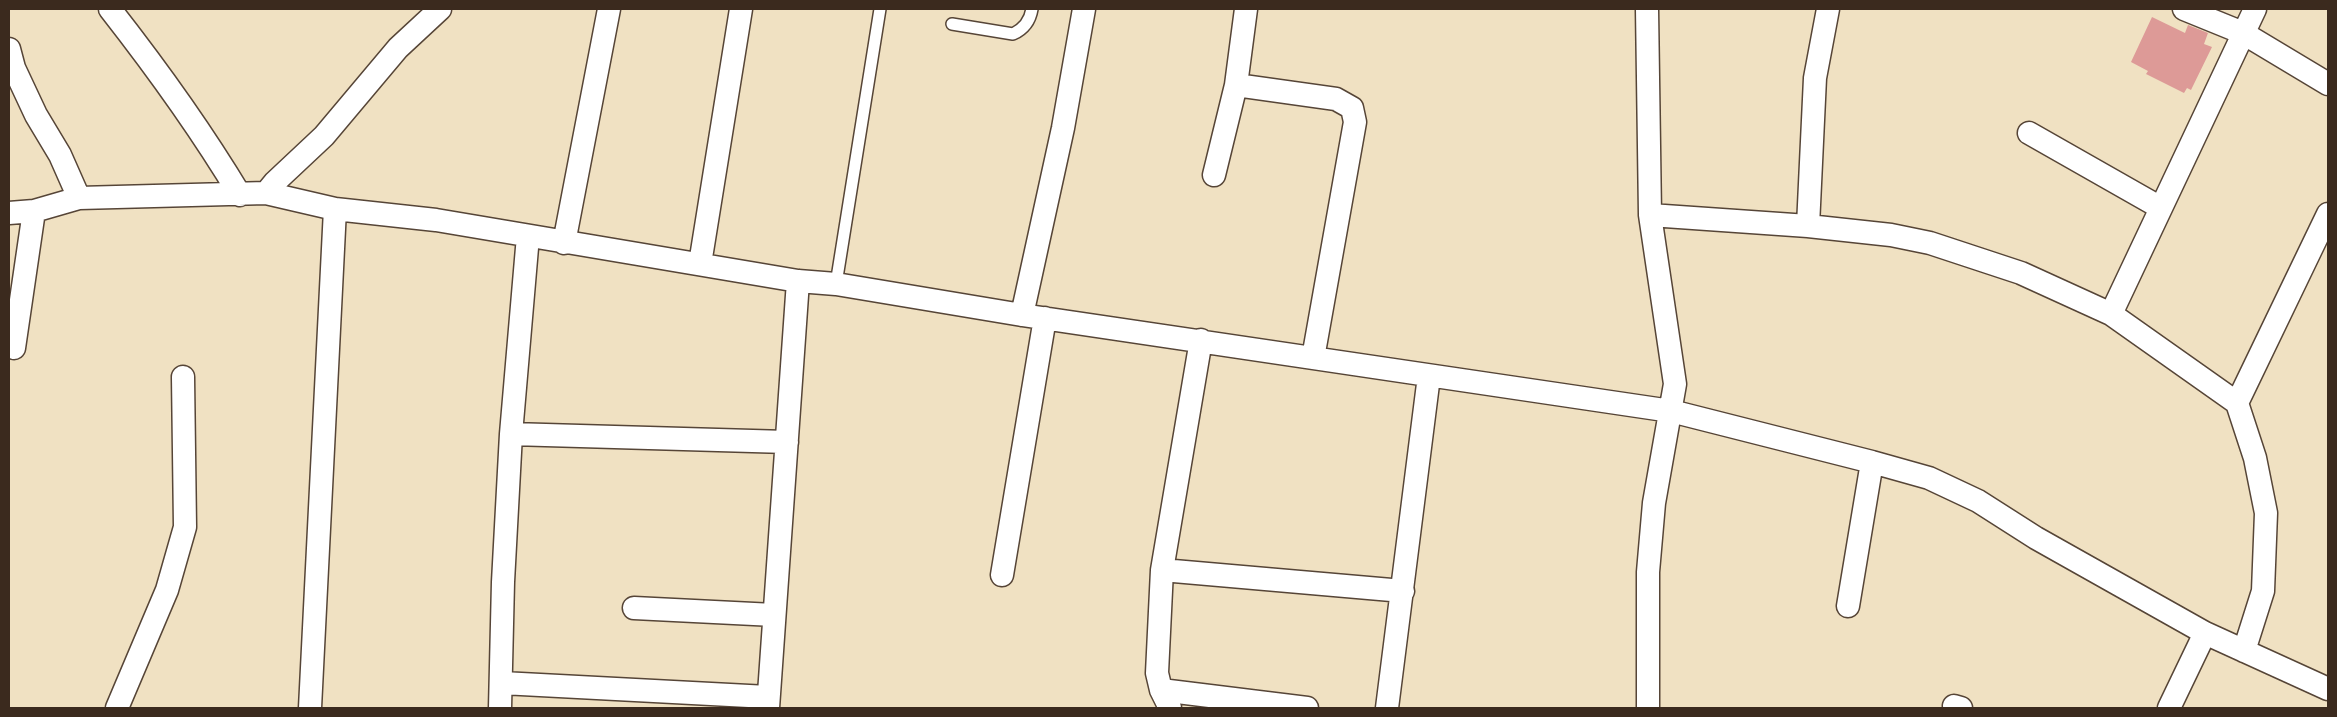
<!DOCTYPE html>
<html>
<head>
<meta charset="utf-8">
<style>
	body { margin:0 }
	#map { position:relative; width:2337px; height:717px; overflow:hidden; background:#f0e1c2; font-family:"IM FELL DW Pica",serif }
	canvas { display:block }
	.frame { position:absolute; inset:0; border:10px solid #3b2a1e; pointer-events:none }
</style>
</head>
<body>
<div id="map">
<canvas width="2337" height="717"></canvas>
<div class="frame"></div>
</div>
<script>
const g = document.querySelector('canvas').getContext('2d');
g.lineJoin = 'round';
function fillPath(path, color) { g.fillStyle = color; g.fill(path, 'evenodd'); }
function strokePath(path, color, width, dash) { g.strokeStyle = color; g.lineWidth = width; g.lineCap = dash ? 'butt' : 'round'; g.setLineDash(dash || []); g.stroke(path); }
const building = new Path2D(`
	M2152 17 2185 33 2188 25 2208 33 2204 44 2212 47 2191 90 2187 88 2184 93 2146 74 2148 71 2131 62Z`);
const service = new Path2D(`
	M952 24 1013 34C1024 29 1030 21 1032 9
	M836 284 880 9`);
const minor = new Path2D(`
	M110 9C157 69 201 130 240 195
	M1647 9 1650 215 1675 384 1654 503 1648 572V708
	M2184 9 2243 33 2328 84
	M9 49 14 68 36 115 60 155 79 198
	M1236 85 1336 99 1352 108 1355 122 1313 358
	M2029 133 2161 208
	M1214 175 1236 85 1246 9
	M266 193 275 182 324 136 398 48 440 9
	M9 213 34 211 79 198 266 193 335 209 436 220 798 281 836 284 1022 315 1671 411 1872 462 1929 478 1978 501 2036 538 2205 633 2328 689
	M1650 215 1808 226 1815 78 1828 9
	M1808 226 1891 235 1930 243 2021 273 2111 314 2237 403 2255 458 2266 513 2263 591 2244 651
	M564 243 609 9
	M700 264 741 9
	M2111 314 2255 9
	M1022 315 1063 128 1084 9
	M14 348 34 211
	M2237 403 2328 214
	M511 434 787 442
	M1162 570 1403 591
	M1002 575 1045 318
	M1848 606 1872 462
	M634 608 774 615
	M502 683 768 697
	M1161 690 1307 708
	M1954 706 1961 708
	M117 708 167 590 185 527 183 377
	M310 708 335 209
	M500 708 503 582 511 434 528 236
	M768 708 798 281
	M1170 708 1161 690 1157 673 1162 570 1201 340
	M1387 708 1429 376
	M2169 708 2205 633`);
fillPath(building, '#dd9a97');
strokePath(service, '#564537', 14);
strokePath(minor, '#564537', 25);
strokePath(service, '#fff', 11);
strokePath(minor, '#fff', 22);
</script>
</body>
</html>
